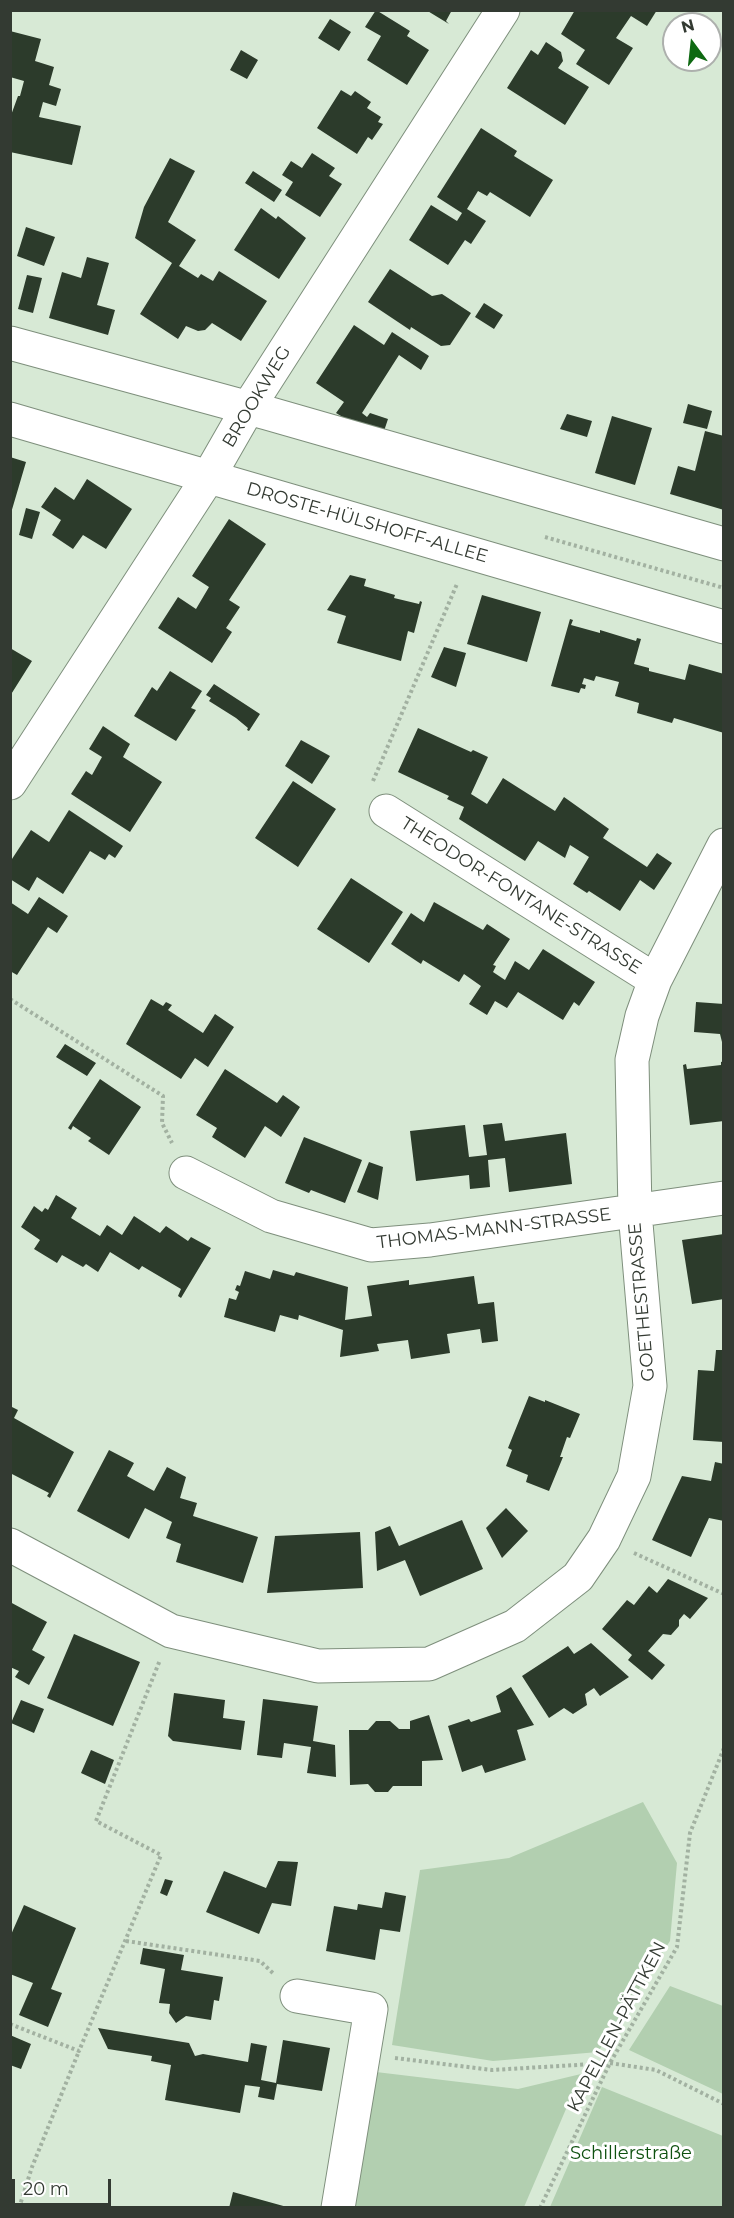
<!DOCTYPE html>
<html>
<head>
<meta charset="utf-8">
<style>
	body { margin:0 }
	#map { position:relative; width:734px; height:2218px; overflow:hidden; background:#d7e9d5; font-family:Montserrat,sans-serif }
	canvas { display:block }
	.frame { position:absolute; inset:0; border:12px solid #333a32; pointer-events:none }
	.north { position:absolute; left:662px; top:12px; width:60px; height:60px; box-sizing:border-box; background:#fff; border:2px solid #adb0ad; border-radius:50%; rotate:345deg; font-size:16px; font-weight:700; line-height:24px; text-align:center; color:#333a32 }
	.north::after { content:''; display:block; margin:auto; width:21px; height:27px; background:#0e6912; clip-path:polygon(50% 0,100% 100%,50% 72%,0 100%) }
	.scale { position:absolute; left:12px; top:2179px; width:99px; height:27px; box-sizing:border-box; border:3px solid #333a32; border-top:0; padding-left:8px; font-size:18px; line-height:21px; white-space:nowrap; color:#333a32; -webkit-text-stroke:4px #fff; paint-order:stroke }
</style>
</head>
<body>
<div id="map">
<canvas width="734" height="2218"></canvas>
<div class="frame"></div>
<div class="north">N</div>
<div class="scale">20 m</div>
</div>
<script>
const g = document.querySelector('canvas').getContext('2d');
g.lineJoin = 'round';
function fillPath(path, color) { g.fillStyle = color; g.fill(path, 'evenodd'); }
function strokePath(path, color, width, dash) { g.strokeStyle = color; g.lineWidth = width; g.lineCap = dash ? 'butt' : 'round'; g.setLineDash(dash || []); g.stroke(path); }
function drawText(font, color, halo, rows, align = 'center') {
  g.font = font + ' Montserrat,sans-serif'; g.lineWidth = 6; g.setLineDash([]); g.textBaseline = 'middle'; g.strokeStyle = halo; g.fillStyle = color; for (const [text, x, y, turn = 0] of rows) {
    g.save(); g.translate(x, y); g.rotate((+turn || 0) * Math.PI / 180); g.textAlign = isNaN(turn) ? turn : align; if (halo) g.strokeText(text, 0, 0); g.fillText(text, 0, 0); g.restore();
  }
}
const green = new Path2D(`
	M643 1802 677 1863 670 1941 598 2052 493 2061 392 2045 420 1870 509 1858Z
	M670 1986 723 2006V2094L629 2050Z
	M376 2072 518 2089 581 2074 524 2207 353 2208Z
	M602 2087 723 2136V2207H550Z`);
const building = new Path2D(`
	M376 10 410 31 407 36 429 50 407 85 367 60 381 36 365 27Z
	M426 10H452L446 21 449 24Z
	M575 10H657L647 26 631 16 616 38 633 48 609 85 576 64 585 50 561 34Z
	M330 19 351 32 339 51 318 38Z
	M10 31 41 39 35 61 54 67 49 85 61 89 56 106 43 102 39 117 81 126 72 165 10 152V118L18 96H20L24 81 10 77Z
	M546 42 561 52 563 61 558 68 589 87 565 125 507 88 531 50 538 55Z
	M241 50 258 60 247 79 230 70Z
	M341 90 351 96 355 91 371 102 367 108 381 117 378 122 383 124 372 140 368 137 357 154 317 128Z
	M481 128 517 151 514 156 553 180 530 217 490 192 487 196 478 191 467 209 486 221 471 244 465 240 448 265 409 240 431 205 457 221 462 213 437 197Z
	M312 153 335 168 329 176 342 184 320 217 285 195 293 182 282 175 291 161 302 168Z
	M170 158 195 171 168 222 196 240 179 266 198 278 201 274 213 281 219 271 267 301 241 341 212 323 205 330 198 331 186 326 178 339 140 314 172 263 135 238 144 207Z
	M253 171 282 190 274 202 245 183Z
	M261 208 276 219 278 216 306 238 279 279 234 250Z
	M26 227 55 237 44 266 17 256Z
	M87 257 109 263 97 305 115 310 108 335 49 318 62 272 81 278Z
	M390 269 432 296 442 294 471 313 450 345 441 346 411 327 410 330 368 302Z
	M27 275 42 278 33 313 18 309Z
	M484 303 503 315 494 329 475 317Z
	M354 325 384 345 392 332 429 356 421 370 399 355 362 413 367 417 370 413 388 419 384 431 351 422 336 413 344 402 316 383Z
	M688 404 712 411 707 429 683 423Z
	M567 414 592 421 587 437 560 429Z
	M612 416 652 428 635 485 595 473Z
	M705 431 724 436 722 459 724 460V510L670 494 678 466 695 471Z
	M10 457 26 462 11 513H10Z
	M87 479 132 509 106 549 83 535 73 549 52 535 61 520 41 507 55 487 74 500Z
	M26 508 40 512 32 539 19 535Z
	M229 519 266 544 229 600 240 607 226 628 232 632 212 663 158 628 178 597 196 609 209 587 192 576Z
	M350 575 366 579 364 586 395 595 394 598 419 604 420 601 422 602 414 633 408 631 401 661 337 643 346 616 327 610Z
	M482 595 541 612 527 662 467 644Z
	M570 619 573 620 571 625 600 633V630L636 641 637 638 641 639 634 664 649 668V671L685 680 689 664 724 674V733L674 718 672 723 637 713 639 703 615 696 619 682 596 676 594 681 584 678 582 684 586 685 585 689 581 688 579 693 551 686Z
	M444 647 466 653 456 687 431 677Z
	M10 648 32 661 10 696Z
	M170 671 202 691 191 708 196 710 176 741 134 716 152 687 157 691Z
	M214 684 260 714 249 731 247 730 248 728 236 718 209 701 211 698 206 695Z
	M103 726 130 744 123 757 162 782 130 832 71 794 86 771 92 775 102 757 89 749Z
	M418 728 471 752 473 750 488 757 471 794 487 804 503 778 555 811 564 797 609 829 603 838 647 867 657 853 672 863 654 890 640 880 620 911 589 891 587 893 573 884 589 857 570 845 565 858 538 841 525 861 459 819 464 807 447 799 449 796 398 772Z
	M301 740 330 756 312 784 285 766Z
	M293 781 336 809 298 867 255 838Z
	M69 810 123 846 115 858 109 854 105 860 90 851 63 894 37 877 29 891 10 879V862L31 830 49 842Z
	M351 878 403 912 369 963 317 929Z
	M39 897 68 916 57 933 48 927 17 975 10 971V902L28 914Z
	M434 902 483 930 487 924 510 939 493 965 496 966 493 972 505 980 515 961 529 970 543 949 595 982 579 1006 574 1002 563 1020 518 992 507 1008 495 1001 487 1015 469 1004 481 986 464 974 459 982 423 960 421 964 391 944 411 913 424 922Z
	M151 999 163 1006 166 1002 172 1005 168 1010 203 1033 215 1014 234 1027 208 1067 195 1058 181 1079 126 1044Z
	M696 1002 724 1004V1050L720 1034 694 1032Z
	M65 1044 96 1063 87 1076 56 1057Z
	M724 1061V1121L690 1125 683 1065 686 1064 687 1069 721 1065V1062Z
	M225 1069 277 1103 283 1095 300 1107 281 1137 265 1126 245 1158 212 1137 217 1128 196 1115Z
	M100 1079 141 1107 109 1155 88 1141 91 1138 73 1126 71 1130 68 1128Z
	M502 1123 505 1141 566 1133 572 1184 509 1192 505 1158 488 1160 490 1187 470 1189 469 1175 416 1181 410 1131 465 1125 469 1157 487 1155 483 1125Z
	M304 1137 362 1160 345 1203 311 1190 309 1193 285 1183Z
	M369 1162 383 1167 378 1200 357 1192Z
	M56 1195 77 1208 71 1218 100 1236 107 1225 122 1235 134 1216 160 1233 166 1226 188 1241 191 1237 211 1248 181 1298 178 1296 181 1289 142 1266 139 1270 110 1252 98 1272 86 1264 83 1267 62 1255 57 1263 34 1249 40 1240 21 1227 34 1206 42 1212 45 1208 48 1210Z
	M724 1234V1299L692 1304 682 1240Z
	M273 1270 294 1276 296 1272 348 1287 345 1320 372 1316 367 1286 409 1280V1285L474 1276 478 1304 494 1302 498 1341 482 1343 480 1329 447 1334 450 1353 411 1359 408 1340 377 1344 379 1351 340 1357 343 1330 299 1315 298 1320 280 1315 275 1332 224 1317 229 1298 236 1300 239 1292 235 1290 237 1285 240 1286 245 1271 270 1279Z
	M716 1350H724V1442L693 1440 698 1370 714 1371Z
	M529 1396 545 1402V1400L580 1414 570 1438 567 1437 560 1457H563L549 1491 526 1482 528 1475 506 1466 512 1450 508 1448Z
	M10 1406 18 1410 14 1418 74 1452 50 1498 47 1496 49 1493 10 1473Z
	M109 1450 134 1463 127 1476 154 1491 167 1467 186 1477 180 1498 197 1503 193 1516 258 1537 243 1583 176 1562 181 1544 166 1538 172 1522 145 1508 129 1539 77 1511Z
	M715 1462 724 1464V1521L709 1518 691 1557 652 1540 682 1476 711 1481Z
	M506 1508 528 1531 502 1558 486 1528Z
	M462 1520 483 1569 420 1596 405 1560 377 1571 375 1532 390 1526 399 1546Z
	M360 1532 363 1588 267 1593 275 1536Z
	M668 1579 708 1598 690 1619 684 1614 679 1620V1626L671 1635 663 1634 648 1651 665 1665 652 1680 628 1660 632 1655 602 1629 627 1600 634 1605 649 1586 657 1593Z
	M10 1602 47 1622 32 1650 45 1657 29 1685 15 1677 19 1671 10 1667Z
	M74 1634 140 1662 113 1726 47 1698Z
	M591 1643 629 1677 600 1696 594 1688 585 1694 587 1705 573 1714 564 1708 549 1718 522 1676 568 1646 574 1654Z
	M511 1687 534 1725 517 1730 526 1760 485 1773 482 1765 462 1772 448 1726 469 1719 471 1722 501 1712 496 1696Z
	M174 1693 225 1700 223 1718 245 1721 241 1750 173 1741 168 1736Z
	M263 1699 318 1706 313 1741 335 1745 336 1777 307 1773 311 1747 284 1743 282 1758 257 1755Z
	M21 1700 44 1709 34 1733 11 1723Z
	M429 1715 443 1760 422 1761V1786H393L388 1792H375L368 1784 350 1785 349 1730H368L376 1721H390L399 1729H410V1721Z
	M91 1750 114 1760 105 1784 81 1773Z
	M278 1861 298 1862 291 1906 272 1903 259 1934 206 1912 224 1871 266 1888Z
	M165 1879 173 1881 167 1896 160 1893Z
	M385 1892 406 1896 400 1932 380 1929 375 1960 326 1951 334 1906 357 1910 358 1904 382 1908Z
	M24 1905 76 1928 51 1989 62 1993 48 2027 19 2015 33 1983 10 1974V1937Z
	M143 1948 184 1955 181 1970 223 1977 219 2001 214 2000 211 2020 186 2016 176 2023 169 2013 170 2004 159 2003 165 1969 140 1964Z
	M98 2028 189 2043 195 2056 203 2054 248 2062 251 2043 267 2046 261 2080 276 2083 283 2040 330 2048 322 2091 277 2084 274 2100 258 2097 260 2087 245 2085 240 2113 165 2100 171 2065 151 2061 152 2056 108 2049Z
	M10 2035 31 2044 21 2069 10 2065Z
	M233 2192 287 2207V2208H229Z`);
const path = new Path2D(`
	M545 537 724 588
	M373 781 457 584
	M10 999 163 1096 162 1123 172 1143
	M634 1553 724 1594
	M126 1941 260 1961 275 1975
	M10 2024 79 2051 161 1855 96 1821 160 1660
	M395 2058 492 2070 610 2063 656 2070 724 2104
	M19 2208 32 2167 79 2051
	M540 2208 610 2063 677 1947 690 1833 724 1748`);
const minor = new Path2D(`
	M10 343 267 413 724 544
	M10 419 724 627
	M10 783 209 476 248 408 503 10
	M386 811 655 980
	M186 1173 271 1216 371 1245 430 1240 724 1198
	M10 1545 171 1631 318 1666 429 1664 515 1626 578 1577 604 1539 634 1476 650 1386 635 1212 632 1060 642 1016 655 980 724 845
	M297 1996 371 2009 338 2208`);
const streetNames = [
	["BROOKWEG",257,397,-59],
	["DROSTE-HÜLSHOFF-ALLEE",367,523,16],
	["THEODOR-FONTANE-STRASSE",521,896,32],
	["THOMAS-MANN-STRASSE",494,1229,-7],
	["GOETHESTRASSE",642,1302,-95],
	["KAPELLEN-PÄTTKEN",617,2027,-62]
];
const parkNames = [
	["Schillerstraße",631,2154]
];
fillPath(green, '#b2cfb0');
fillPath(building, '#2c3b2b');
strokePath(minor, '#7e8f7c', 35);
strokePath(path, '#a2b1a1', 4, [3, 3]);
strokePath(minor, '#fff', 33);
drawText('18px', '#333a32', '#fff', streetNames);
drawText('18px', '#0e510f', '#fff', parkNames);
</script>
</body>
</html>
